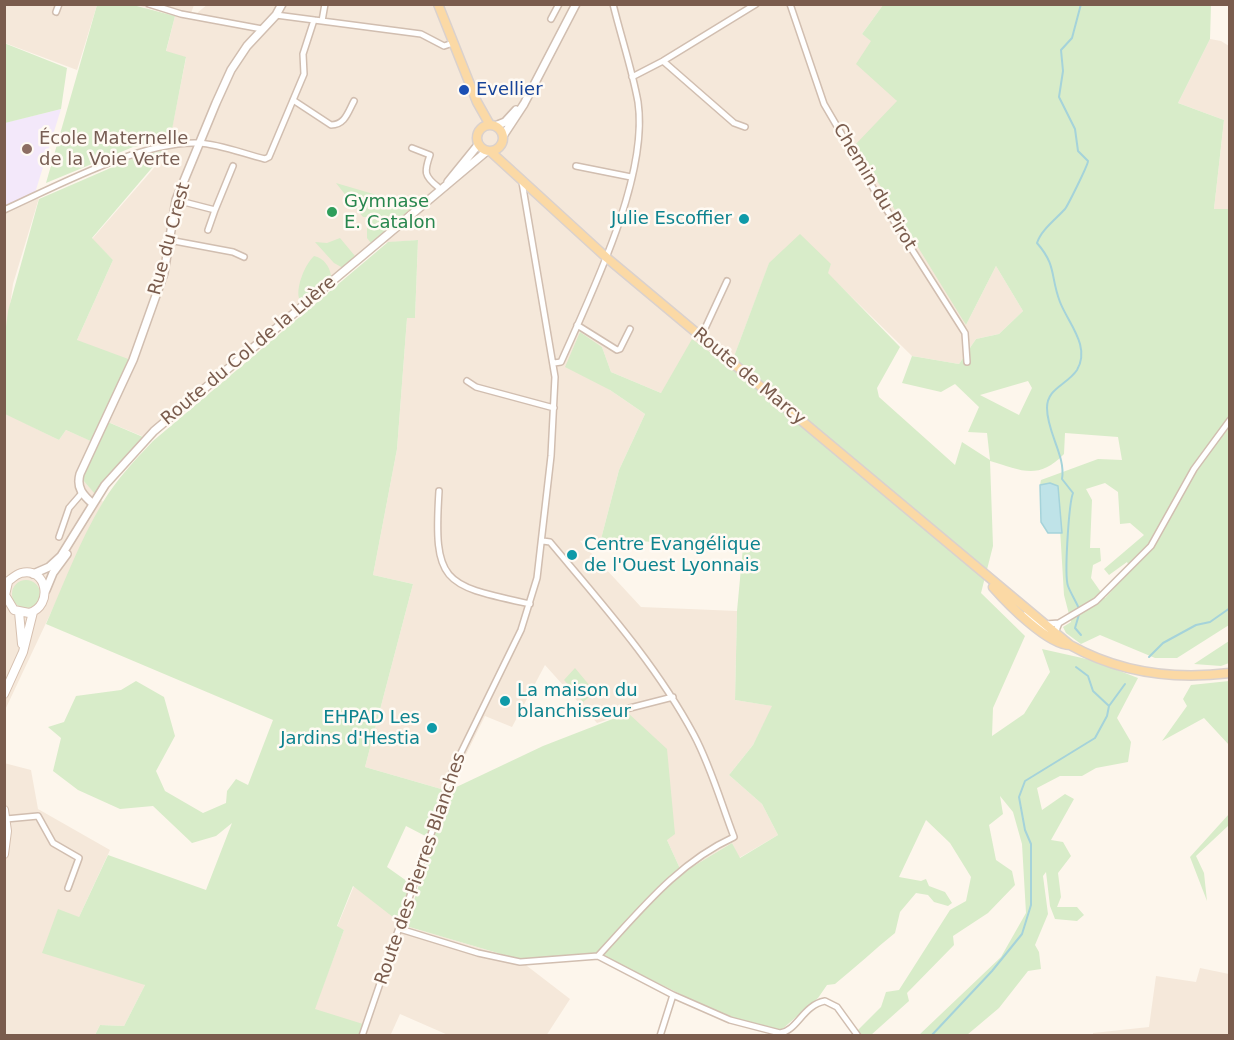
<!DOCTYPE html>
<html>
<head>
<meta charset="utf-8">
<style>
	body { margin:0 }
	#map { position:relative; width:1234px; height:1040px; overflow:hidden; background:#fdf6ec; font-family:"DejaVu Sans",sans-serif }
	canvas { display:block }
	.frame { position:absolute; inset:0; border:6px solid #7a5c4d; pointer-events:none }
</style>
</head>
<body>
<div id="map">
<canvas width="1234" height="1040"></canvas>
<div class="frame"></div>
</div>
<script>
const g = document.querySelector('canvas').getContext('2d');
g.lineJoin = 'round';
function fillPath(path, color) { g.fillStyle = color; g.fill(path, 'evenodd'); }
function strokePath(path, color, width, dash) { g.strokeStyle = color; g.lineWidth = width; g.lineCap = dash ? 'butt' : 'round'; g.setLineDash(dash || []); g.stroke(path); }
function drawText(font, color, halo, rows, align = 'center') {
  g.font = font + ' "DejaVu Sans",sans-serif'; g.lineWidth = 5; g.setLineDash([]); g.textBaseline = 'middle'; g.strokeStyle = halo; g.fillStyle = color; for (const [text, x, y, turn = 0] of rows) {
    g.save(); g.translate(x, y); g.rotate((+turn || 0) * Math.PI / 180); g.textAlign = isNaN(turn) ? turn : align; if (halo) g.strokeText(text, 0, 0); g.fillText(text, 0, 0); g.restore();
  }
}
const residential = new Path2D(`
	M133 4 194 5 191 13 177 10 175 15 191 18 208 4 883 5 862 34 871 40 897 101 966 325 996 266 1023 311 999 334 976 339 959 364 912 356 827 273 831 264H769L730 367 661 393 611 372 602 347 579 332 610 390 645 414 619 470 601 539 580 541 641 607 737 611 735 700 773 706 753 745 729 775 762 804 778 835 739 858 732 843 682 873 667 840 628 713 597 723 545 665 512 727 485 716 448 791 365 767 413 584 373 575 397 449 407 318H415L418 240 381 243 149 439 103 420 77 340 113 260 92 239 167 153 186 58 166 52 175 16Z
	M4 5H97L77 70 5 43Z
	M1210 39 1221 41 1229 46V209H1214L1224 120 1178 103Z
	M42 188 13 284 5 342V206Z
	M5 413 59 440 66 430 96 443 82 479 103 502 5 710Z
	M4 763 31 770 38 809 110 850 79 917 145 985 124 1026 100 1025 95 1035H5Z
	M354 886 406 926 518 959 570 999 546 1036 448 1035 400 1014 391 1034 359 1035 363 1025 314 1010 344 930 337 927Z
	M1200 968 1229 974V1035H1093V1033L1149 1027 1156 976 1196 982Z`);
const education = new Path2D(`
	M61 109 35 193 5 207 4 123Z`);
const green = new Path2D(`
	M97 5H133L175 16 166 51 186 57 170 140 133 147 46 183Z
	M883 5H1211L1210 39 1178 103 1224 120 1214 209H1230L1229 625 1177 658H1155L1100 635 1081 644 1066 633 1063 627 1071 622 1064 595 1059 512 1050 483 1040 485 1041 480 1098 459 1122 460 1118 437 1065 433 1064 454C1038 481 1021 470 990 461L993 546 981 593 1025 636 993 708 992 736 1024 714 1050 672 1042 649 1091 660 1138 678 1117 718 1131 742 1128 762 1096 768 1082 776H1060L1037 788 1042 810 1065 794 1074 799 1051 840 1063 842 1071 856 1058 873 1061 897 1057 907H1077L1084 915 1077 921 1055 919 1050 906 1046 872 1043 876 1048 914 1035 945 1039 952 1041 969 1028 971 999 1008 967 1035H919L1001 957 1026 913 1022 844 1013 812 1000 796 1003 814 989 825 996 860 1012 871 1015 885 988 913 953 936 954 945 907 993 909 1001 871 1035H853L881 1007 886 992 899 990 950 910 966 901 971 877 950 843 926 820 899 877 921 881 926 879 929 886 945 892 952 903 948 906 934 902 928 895 916 893 900 912 895 933C875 949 856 967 835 984L827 985 818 998 780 1031 731 1019 599 954 518 959 406 926 433 840 406 826 387 867 411 884 398 921 353 886 337 926 344 930 315 1009 363 1024 359 1035H95L100 1025 124 1026 145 985 42 953 58 909 79 917 108 855 206 890 232 823 216 836 192 843 153 806 120 809 78 790 53 771 61 738 48 727 64 722 76 696 121 690 136 681 164 697 175 736 156 771 165 791 203 813 226 803 227 791 236 779 248 785 273 720 46 624C64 583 80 540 103 502 117 479 135 460 153 441L388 242 418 240 415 318H407L397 449 373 575 413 584 365 767 448 791 543 746 628 713 667 749 675 834 667 840 682 873 732 843 740 858 778 835 762 804 729 775 753 745 772 706 735 700 737 611 743 547 601 539 619 470 645 414 610 390 565 367 580 332 602 347 611 372 661 393 692 339 730 367 769 263 800 234 831 264 828 273 900 347 877 388 879 397 955 465 962 442 990 460 987 433 968 432 979 407 955 384 941 392 902 383 912 356 959 364 976 339 999 334 1023 311 996 266 966 325 855 145 897 101 856 64 871 41 862 34ZM1028 381 1032 388 1019 415 980 395ZM1105 483 1118 492 1120 524 1130 523 1144 535 1104 569 1109 575 1127 562 1131 570 1105 598 1091 578 1093 565 1101 561 1100 548H1090L1092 500 1086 489Z
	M4 43 67 68 61 109 5 123Z
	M168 149 92 238 113 260 77 340 131 360 103 420 143 437 95 494 82 479 95 443 66 430 59 440 5 414 4 343 8 311 39 199 129 160Z
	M336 183 414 206 371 243 367 238V217H363Z
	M340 238 355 256 343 268 334 263 315 242 327 243Z
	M314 256C324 258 330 267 331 276L303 299 299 298C296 287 305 264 314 256Z
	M12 594a14 14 0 1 1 28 0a14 14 0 1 1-28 0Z
	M1229 641V663L1221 666 1194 664Z
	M575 668 595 692 583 702 564 680Z
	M1229 681V745L1204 718 1162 741 1187 706 1183 699 1191 685Z
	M1229 814V825L1196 856 1204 873 1207 901 1190 857Z`);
const water = new Path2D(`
	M1050 483 1058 486 1062 533H1048L1041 522 1040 485Z`);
const stream = new Path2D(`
	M1081 635 1075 628 1080 611C1077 603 1071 594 1068 586 1064 575 1069 503 1073 493L1062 479C1066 456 1047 433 1047 408 1047 388 1067 385 1077 370 1091 346 1068 323 1060 302 1050 276 1057 266 1037 243 1041 230 1056 219 1065 209 1068 205 1088 165 1088 161L1078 151 1075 129 1059 97 1063 71 1061 50 1072 38 1081 4
	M1149 657 1163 643 1196 625 1210 622 1230 608
	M1076 667 1088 676 1093 691 1109 706
	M931 1036 992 971 1022 934 1031 905V844L1025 830 1019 797 1025 781 1095 738 1107 716 1109 706 1125 684`);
const minor = new Path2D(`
	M149 4 181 14 262 29
	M790 4 824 104 876 193 960 325 965 333 967 362
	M56 12 59 4
	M276 15 421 34 444 46 453 43
	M551 19 559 4
	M322 21 325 4
	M663 61 734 123 745 127
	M632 77 663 61 756 4
	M293 100 331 125C345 125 348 112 354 101
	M412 148 430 155C424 172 424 176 438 187
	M576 166 631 177
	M176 200 215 210 208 230
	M4 210C57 186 140 141 198 143 220 144 244 154 265 159L269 157 304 74 303 54 314 20
	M215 210 233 166
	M169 240 233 252 244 257
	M577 325 617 350 620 349 630 329
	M701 337 727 281
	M554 363 561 362C591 294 649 177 638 102 632 69 621 37 613 4
	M467 381 476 387 554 408
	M439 491C433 585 444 585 530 604
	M59 537 69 508 82 493
	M543 541 550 542C601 603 656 664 694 735 711 767 721 803 734 837 677 863 639 912 598 956
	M1025 615 1050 633H1055L1059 623
	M1046 624 1059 623 1096 601 1151 546 1194 469 1230 420
	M626 709 673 697
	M6 819 38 816 53 843 79 858 68 888
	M400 929 478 953 520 962 598 956 673 995 730 1020 780 1033C797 1031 803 1005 825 1001L837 1007 858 1036
	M362 1036 454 767 521 630 537 578 551 456 555 377 522 182
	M660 1036 673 995`);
const tertiary = new Path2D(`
	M495 126 505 122 516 110
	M503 136 524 104 576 4
	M448 182 478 145
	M93 504C83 495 76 488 80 474L133 360 164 273 176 200 216 103 231 70 247 46 276 15 282 4
	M33 574 49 567 61 556 105 485 154 431 487 151
	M46 590 53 573 67 554`);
const secondary = new Path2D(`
	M4 584C10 581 14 575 21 573 47 566 54 606 29 613L14 610 5 595 8 582
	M19 612 22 644
	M4 694 23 652 33 612
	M4 810 7 831 4 854`);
const primary = new Path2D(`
	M438 4 477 102 490 125
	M477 138a13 13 0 1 1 26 0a13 13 0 1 1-26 0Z
	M491 152 607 258 1070 645C1120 673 1173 680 1230 673
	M993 587C1008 604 1048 645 1070 645`);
const markers = [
	[464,90,6,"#1a4fb4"],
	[27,149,6,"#8d6e63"],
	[332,212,6,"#2e9e5b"],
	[744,219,6,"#0f9aa8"],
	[572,555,6,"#0f9aa8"],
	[505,701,6,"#0f9aa8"],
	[432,728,6,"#0f9aa8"]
];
const transitNames = [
	["Evellier",476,90]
];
const educationNames = [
	["École Maternelle",39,139],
	["de la Voie Verte",39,160]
];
const streetNames = [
	["Chemin du Pirot",874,187,59],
	["Rue du Crest",170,239,-75],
	["Route du Col de la Luère",249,351,-40],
	["Route de Marcy",749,377,40],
	["Route des Pierres Blanches",421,869,-71]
];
const leisureNames = [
	["Gymnase",344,202],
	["E. Catalon",344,223]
];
const cultureNames = [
	["Julie Escoffier",732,219],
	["Centre Evangélique",584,545,"left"],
	["de l'Ouest Lyonnais",584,566,"left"],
	["La maison du",517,691,"left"],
	["blanchisseur",517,712,"left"],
	["EHPAD Les",420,718],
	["Jardins d'Hestia",420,739]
];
fillPath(residential, '#f5e8da');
fillPath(education, '#f3e8fa');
fillPath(green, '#d8ecc9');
fillPath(water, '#bfe3e8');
strokePath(water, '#a5d3da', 1.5);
strokePath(stream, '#a5d3da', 2);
strokePath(minor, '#d1beb0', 8);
strokePath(tertiary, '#d1beb0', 10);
strokePath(secondary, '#d6c0b0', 10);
strokePath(primary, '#dad1cd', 11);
strokePath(minor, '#fff', 5);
strokePath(tertiary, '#fff', 7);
strokePath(secondary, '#fff', 8);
strokePath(primary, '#fbd9a5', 8);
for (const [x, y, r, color] of markers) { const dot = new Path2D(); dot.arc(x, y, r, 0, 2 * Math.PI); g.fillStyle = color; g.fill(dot); strokePath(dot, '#fffaf3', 2); }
drawText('18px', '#164399', '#fffaf3', transitNames, 'left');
drawText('18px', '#785e54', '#fffaf3', educationNames, 'left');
drawText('18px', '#7a5c4d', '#fffaf3', streetNames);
drawText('18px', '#27864d', '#fffaf3', leisureNames, 'left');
drawText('18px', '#0d838f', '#fffaf3', cultureNames, 'right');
</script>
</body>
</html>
